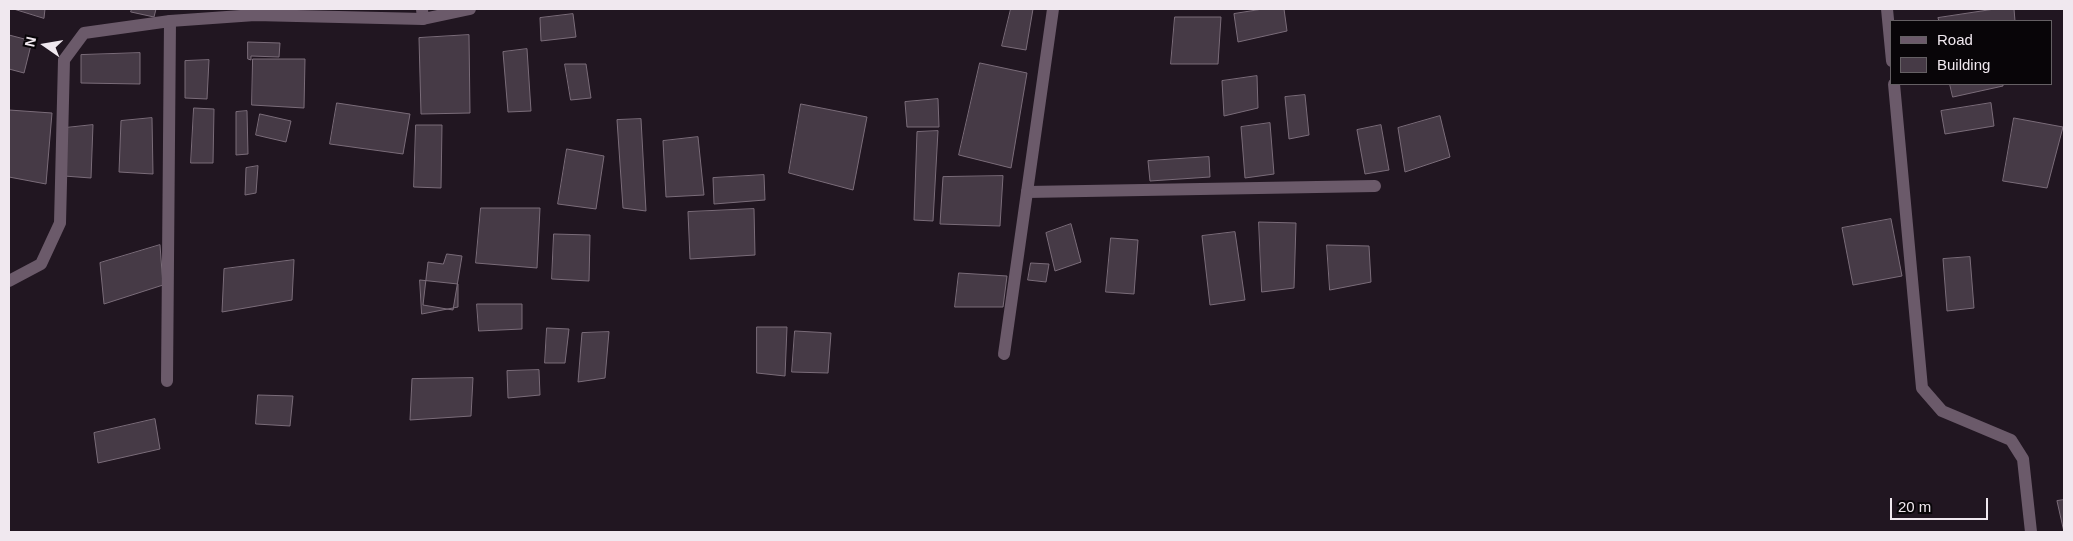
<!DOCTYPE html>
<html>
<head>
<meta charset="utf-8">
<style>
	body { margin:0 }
	#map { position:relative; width:2073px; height:541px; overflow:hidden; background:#211621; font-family:Helvetica,sans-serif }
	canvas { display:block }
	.frame { position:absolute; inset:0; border:10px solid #f0e8ef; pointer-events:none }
	.legend { position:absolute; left:1890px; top:20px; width:162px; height:65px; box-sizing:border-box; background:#080508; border:1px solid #656064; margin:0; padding:6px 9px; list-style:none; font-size:15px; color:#f0e8ef }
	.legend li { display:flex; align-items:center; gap:10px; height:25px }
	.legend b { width:25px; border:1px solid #656064 }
	.north { position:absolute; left:20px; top:20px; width:50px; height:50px; -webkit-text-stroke:4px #080508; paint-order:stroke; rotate:283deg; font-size:14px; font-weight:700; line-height:20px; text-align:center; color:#f0e8ef }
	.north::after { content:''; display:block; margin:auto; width:18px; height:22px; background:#f0e8ef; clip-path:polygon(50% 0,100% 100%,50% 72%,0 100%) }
	.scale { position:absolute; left:1890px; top:498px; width:98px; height:22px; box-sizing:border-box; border:2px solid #f0e8ef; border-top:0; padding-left:6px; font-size:15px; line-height:18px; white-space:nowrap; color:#f0e8ef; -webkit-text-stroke:4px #080508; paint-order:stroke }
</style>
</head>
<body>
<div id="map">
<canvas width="2073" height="541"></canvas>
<div class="frame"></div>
<ul class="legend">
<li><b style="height:6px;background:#6b5a6a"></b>Road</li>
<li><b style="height:14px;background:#463a46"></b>Building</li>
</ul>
<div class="north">N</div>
<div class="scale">20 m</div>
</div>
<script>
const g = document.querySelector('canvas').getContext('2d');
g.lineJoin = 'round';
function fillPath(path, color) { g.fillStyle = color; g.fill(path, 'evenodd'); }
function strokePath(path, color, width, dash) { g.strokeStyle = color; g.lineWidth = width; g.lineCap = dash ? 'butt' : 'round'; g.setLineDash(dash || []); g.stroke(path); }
const building = new Path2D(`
	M14 9H45L44 18Z
	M132 9H156L154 17 131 12Z
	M1011 9H1033L1026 50 1002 46Z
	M1263 9H1284L1287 31 1238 42 1234 14Z
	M1995 9H2014L2015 21H1939L1938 18Z
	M573 14 576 37 541 41 540 18Z
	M1175 17H1221L1218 64H1171Z
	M9 35 32 41 24 73 9 69Z
	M469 35 470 113 421 114 419 38Z
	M248 42 280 43 279 57 251 56V60L248 59Z
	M527 49 531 111 508 112 503 52Z
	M140 53V84L81 83V55Z
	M253 59H305L304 108 252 105Z
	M209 60 207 99 185 98V61Z
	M980 63 1027 73 1011 168 959 155Z
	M565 64H586L591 98 571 100Z
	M1257 76 1258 108 1224 116 1222 81Z
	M1950 84H2003V86L1953 97Z
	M1305 95 1309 135 1289 139 1285 97Z
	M938 99 939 127H907L905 102Z
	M337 103 410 114 403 154 330 144Z
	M1991 103 1994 126 1945 134 1941 111Z
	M801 104 867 117 853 190 789 173Z
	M194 108 214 109 213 163H191Z
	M9 110 52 113 46 184 9 177Z
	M247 111 248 154 236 155V112Z
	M260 114 291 121 286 142 256 135Z
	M1440 116 1450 157 1405 172 1398 128Z
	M152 118 153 174 119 172 121 121Z
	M2014 118 2063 127 2047 188 2003 181Z
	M641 119 646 211 623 208 617 120Z
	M1270 123 1274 174 1245 178 1241 127Z
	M93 125 91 178 64 176 65 128Z
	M416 125H442L441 188 414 187Z
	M1381 125 1389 170 1365 174 1357 130Z
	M938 131 933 221 914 220 917 132Z
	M698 137 704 195 666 197 663 141Z
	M567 149 604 156 596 209 558 204Z
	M1209 157 1210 177 1150 181 1148 161Z
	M258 166 256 193 245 195 246 168Z
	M764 175 765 200 714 204 713 178Z
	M1003 176 1000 226 940 224 943 177Z
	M481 208H540L537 268 476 263Z
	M754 209 755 255 690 259 688 212Z
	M1891 219 1902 276 1853 285 1842 228Z
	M1259 222 1296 223 1294 288 1262 292Z
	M1071 224 1081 262 1055 271 1046 233Z
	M1235 232 1245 300 1210 305 1202 236Z
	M554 234 590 235 589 281 552 279Z
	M1111 238 1138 240 1134 294 1106 292Z
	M160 245 163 285 104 304 100 263Z
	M1327 245 1369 246 1371 282 1330 290Z
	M447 254 462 256 453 310 423 305 428 262 443 264Z
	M1970 257 1974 308 1947 311 1943 259Z
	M294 260 292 300 222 312 224 269Z
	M1031 263 1049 264 1046 282 1028 280Z
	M959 273 1007 276 1003 307H955Z
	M420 280 458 284V307L422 314Z
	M477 304H522V329L479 331Z
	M757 327H787L785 376 757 373Z
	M547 328 569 329 565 363H545Z
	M795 331 831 333 828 373 792 372Z
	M609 332 605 378 578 382 582 333Z
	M539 370 540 395 508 398 507 371Z
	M473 378 471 416 410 420 412 379Z
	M258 395 293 396 290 426 256 424Z
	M155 419 160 449 98 463 94 433Z
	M2064 500V532L2057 501Z`);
const lane = new Path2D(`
	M422 9 423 19
	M1027 192 1375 186
	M167 381 170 21`);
const street = new Path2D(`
	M1887 9 1892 61
	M1894 84 1922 388 1942 411 2011 440 2023 459 2031 532
	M9 281 41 264 60 223 64 60 84 33 170 21 255 15 423 19 470 9
	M1004 354 1053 9`);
fillPath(building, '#463a46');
strokePath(building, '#7a6c79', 1);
strokePath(lane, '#6b5a6a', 12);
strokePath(street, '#6b5a6a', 12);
</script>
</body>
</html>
